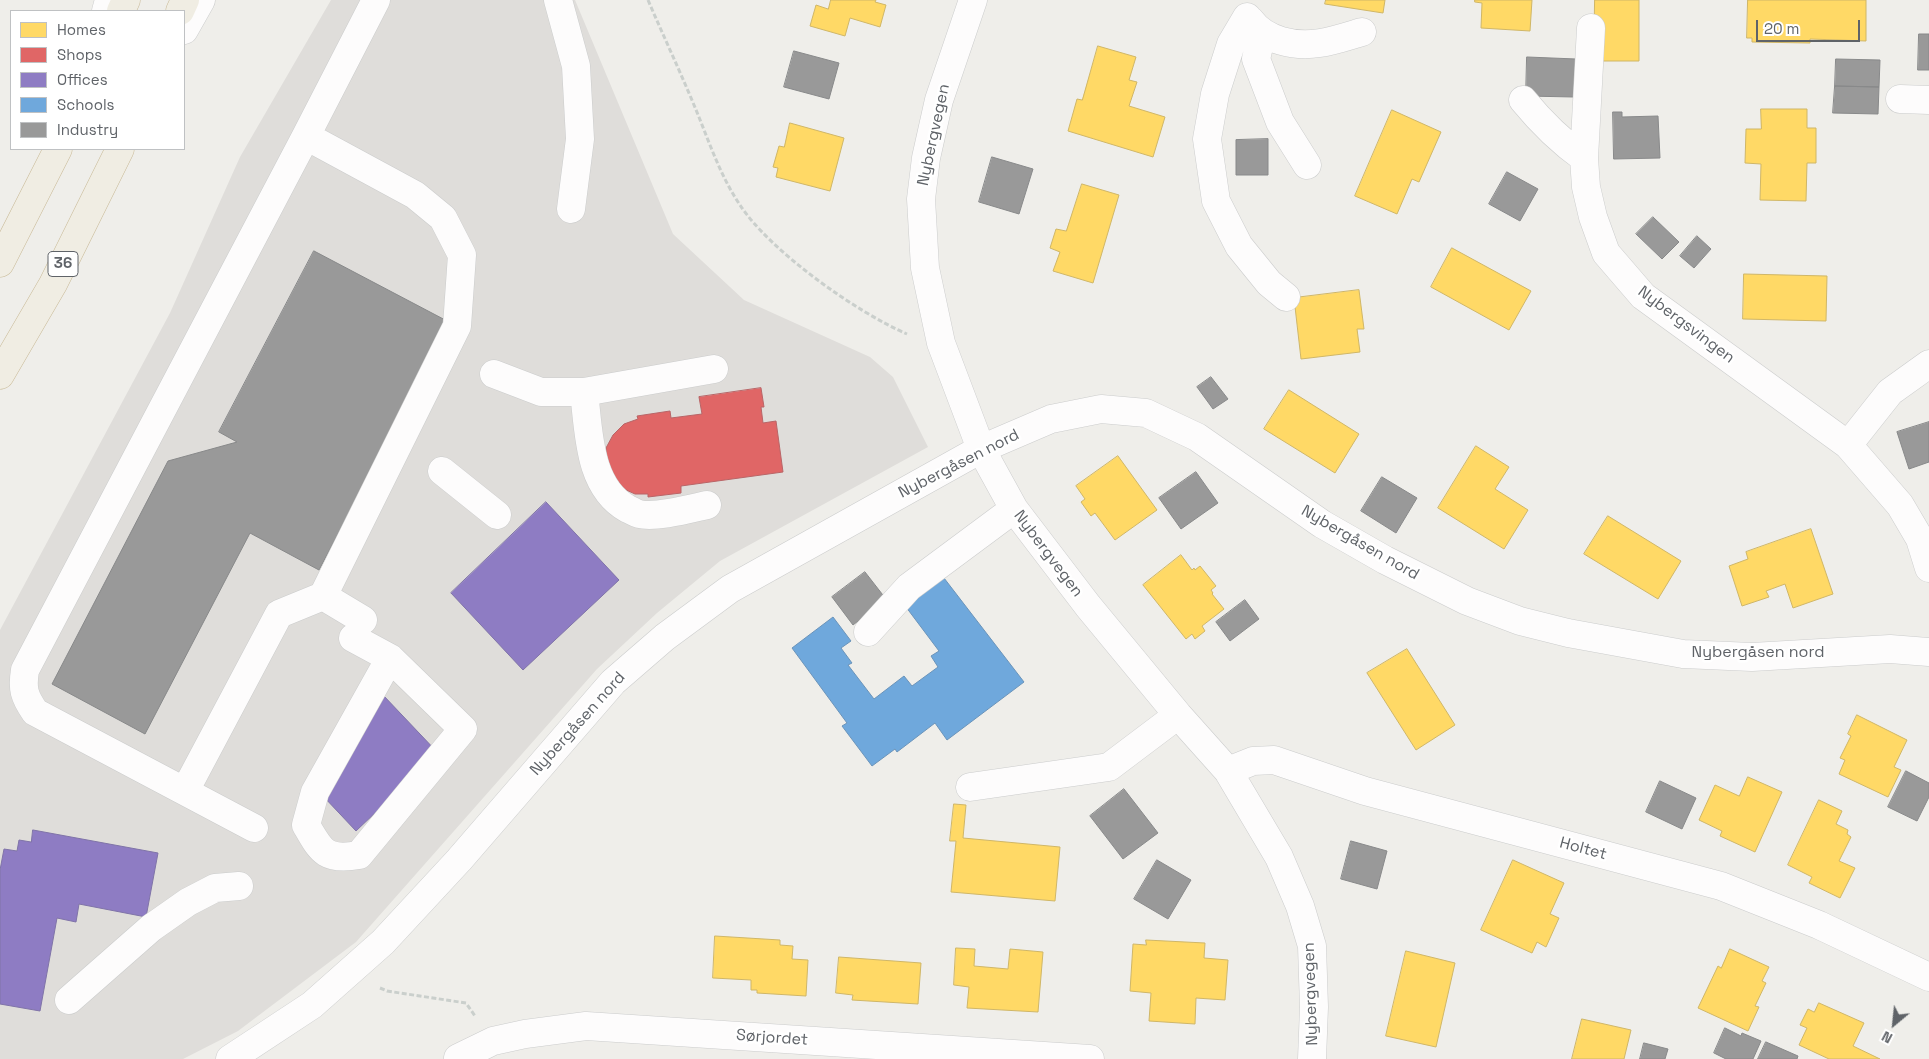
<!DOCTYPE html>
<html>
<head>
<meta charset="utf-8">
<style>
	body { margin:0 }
	#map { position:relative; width:1929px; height:1059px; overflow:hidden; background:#efeeea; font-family:"Space Grotesk",sans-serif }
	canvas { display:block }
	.legend { position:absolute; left:10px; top:10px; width:175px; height:140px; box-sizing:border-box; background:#fff; border:1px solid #bfc1c3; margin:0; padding:6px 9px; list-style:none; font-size:15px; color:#5f6368 }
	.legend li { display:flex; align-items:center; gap:10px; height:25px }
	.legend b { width:25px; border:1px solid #bfc1c3 }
	.north { position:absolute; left:1869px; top:999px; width:50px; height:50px; -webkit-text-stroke:4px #fff; paint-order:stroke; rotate:208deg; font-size:14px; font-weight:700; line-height:20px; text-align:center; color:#5f6368 }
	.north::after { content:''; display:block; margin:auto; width:18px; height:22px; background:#5f6368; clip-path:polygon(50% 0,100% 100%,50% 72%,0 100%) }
	.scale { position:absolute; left:1756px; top:20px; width:104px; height:22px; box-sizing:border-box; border:2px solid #5f6368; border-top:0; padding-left:6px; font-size:15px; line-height:18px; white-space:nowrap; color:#5f6368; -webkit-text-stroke:4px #fff; paint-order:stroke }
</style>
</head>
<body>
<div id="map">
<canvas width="1929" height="1059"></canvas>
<ul class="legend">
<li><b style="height:14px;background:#ffd966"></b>Homes</li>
<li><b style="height:14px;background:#e06666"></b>Shops</li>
<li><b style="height:14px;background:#8e7cc3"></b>Offices</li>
<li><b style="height:14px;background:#6fa8dc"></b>Schools</li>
<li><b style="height:14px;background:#999"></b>Industry</li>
</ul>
<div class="north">N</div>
<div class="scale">20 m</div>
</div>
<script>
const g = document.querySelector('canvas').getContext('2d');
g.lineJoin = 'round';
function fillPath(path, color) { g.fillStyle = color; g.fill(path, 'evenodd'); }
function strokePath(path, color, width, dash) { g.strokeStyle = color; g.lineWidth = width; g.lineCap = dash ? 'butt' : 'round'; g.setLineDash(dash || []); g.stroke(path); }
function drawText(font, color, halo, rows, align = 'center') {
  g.font = font + ' "Space Grotesk",sans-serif'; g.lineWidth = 5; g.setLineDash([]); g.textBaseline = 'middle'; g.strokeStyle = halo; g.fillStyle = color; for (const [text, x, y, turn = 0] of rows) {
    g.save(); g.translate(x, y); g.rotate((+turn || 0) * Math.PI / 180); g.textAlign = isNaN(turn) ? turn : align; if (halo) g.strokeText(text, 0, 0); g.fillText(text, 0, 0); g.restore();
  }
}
const industrial = new Path2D(`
	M331 0H575L673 234 744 300 870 357 893 377 928 447 720 561 657 613 597 669 356 942 238 1031 183 1059H0V630L170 313 240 157Z`);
const homes = new Path2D(`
	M831 0H876L875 2 886 5 880 27 850 18 845 36 810 26 816 5 828 9Z
	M1326 0H1385L1383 13 1325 4Z
	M1475 0H1532L1530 31 1481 28 1482 3 1475 2Z
	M1595 0H1639V61H1594Z
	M1748 0H1866V41L1810 39V43L1752 42V38H1747Z
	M1098 46 1136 57 1129 80 1137 82 1129 106 1165 117 1153 157 1068 131 1077 99 1082 100Z
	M1761 109H1807V128H1816V163H1807L1806 201 1760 200 1761 164 1745 163 1746 129H1761Z
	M1392 110 1441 132 1419 182 1412 179 1397 214 1355 196Z
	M790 123 844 138 830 191 776 177 778 168 773 167 779 146 784 147Z
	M1082 184 1119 195 1093 283 1053 271 1060 252 1050 248 1056 229 1066 231Z
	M1452 248 1531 291 1509 330 1431 287Z
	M1744 274 1827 276 1826 321 1743 319Z
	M1359 290 1364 329H1357L1360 352 1301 359 1294 298Z
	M1289 390 1359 434 1335 473 1264 429Z
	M1476 446 1509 467 1495 489 1528 510 1504 549 1438 508Z
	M1118 456 1157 510 1115 540 1095 513 1091 516 1081 502 1085 499 1076 486Z
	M1608 516 1681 561 1658 599 1584 554Z
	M1811 529 1833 594 1793 608 1785 584 1766 591 1769 597 1742 606 1729 566 1748 559 1746 552Z
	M1181 555 1192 570 1194 568 1195 570 1200 566 1216 586 1211 590 1213 593 1212 594 1224 609 1202 626 1205 631 1195 639 1192 634 1186 639 1143 585Z
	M1407 649 1455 725 1416 750 1367 673Z
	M1857 715 1907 740 1894 767 1901 770 1888 797 1839 774 1845 760 1840 758 1851 736 1848 734Z
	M1748 777 1782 792 1755 852 1720 836 1722 831 1699 820 1715 785 1739 796Z
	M1819 800 1842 811 1836 824 1848 830 1847 834 1851 837 1839 861 1855 868 1840 898 1809 883 1812 877 1788 865Z
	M954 804 966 805 963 838 1060 847 1055 901 951 892 956 841H950Z
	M1513 860 1564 883 1550 914 1559 918 1546 947 1537 942 1532 953 1481 930Z
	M715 936 780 940V945L793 946 792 959 808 960 806 996 757 993V990H751V980L713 978Z
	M1146 940 1205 943 1204 958 1228 960 1225 1000 1196 998 1195 1024 1149 1021 1151 993 1130 991 1133 944 1146 945Z
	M956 948 975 949 974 966 1008 969 1010 949 1043 952 1038 1012 967 1008 969 987 954 985Z
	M1730 949 1769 967 1762 981 1766 983 1755 1006 1759 1007 1748 1031 1698 1008 1718 966 1721 968Z
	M1406 951 1455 963 1436 1047 1386 1036Z
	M839 957 921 963 918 1004 852 1000 853 995 836 993Z
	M1819 1003 1864 1023 1853 1046 1880 1059H1829L1799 1045 1807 1028 1800 1025 1808 1009 1814 1012Z
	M1582 1019 1631 1030 1624 1059H1572Z`);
const shops = new Path2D(`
	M761 388 764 407H761L763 423 776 421 783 472 681 486V493L648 497V494H635L624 489 607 468 606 448 613 435 624 424 638 419 637 416 670 411 671 418 702 414 699 397Z`);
const offices = new Path2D(`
	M546 502 619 580 523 670 451 593Z
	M383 695 438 753 356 831 323 796 336 783 331 778Z
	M33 830 158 853 146 917 79 904 76 922 57 918 40 1011 0 1004V870L4 849 17 851 19 840 31 842Z`);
const schools = new Path2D(`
	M944 578 1024 682 947 740 935 723 897 752 895 749 872 766 842 726 847 723 792 648 833 617 851 641 841 648 852 663 848 665 874 699 904 676 912 686 938 667 931 656 939 651 906 607Z`);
const industry = new Path2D(`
	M1919 34H1929V70H1918Z
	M794 51 839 63 829 99 784 87Z
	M1527 57 1576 59 1574 97 1526 96Z
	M1836 59 1880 60 1879 87 1835 86Z
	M1835 86 1879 87 1878 114 1833 113Z
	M1613 112H1622V117L1658 116 1660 158 1614 159Z
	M1268 139V175H1236V140Z
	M992 157 1033 169 1019 214 979 202Z
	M1507 172 1538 189 1520 221 1489 204Z
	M1653 217 1679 242 1662 259 1636 234Z
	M1697 236 1711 249 1694 268 1680 256Z
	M314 251 449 322 319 570 250 533 145 734 52 684 168 461 237 442 219 432Z
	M1211 377 1228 399 1213 409 1197 387Z
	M1929 422V462L1909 469 1897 432Z
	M1196 472 1218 503 1181 529 1159 498Z
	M1382 477 1417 498 1396 533 1361 511Z
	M865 572 886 599 853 625 832 597Z
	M1245 600 1259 619 1230 641 1216 622Z
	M1906 771 1929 783V797L1917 821 1888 807Z
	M1660 781 1696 798 1682 829 1646 812Z
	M1124 789 1158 833 1123 859 1090 816Z
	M1351 841 1387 851 1377 889 1341 879Z
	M1157 860 1191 880 1168 919 1134 899Z
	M1725 1028 1741 1036 1742 1033 1761 1041 1753 1059H1726L1714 1053Z
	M1766 1042 1798 1056 1797 1059H1758Z
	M1644 1043 1668 1049 1665 1059H1640Z`);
const path = new Path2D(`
	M648 0C663 35 679 69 694 105 708 138 719 174 740 205 770 251 856 312 907 334
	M380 988 387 991 466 1003 475 1016`);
const minor = new Path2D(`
	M558 0 576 66 580 139 571 209
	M973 0 939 100 926 158 921 199 925 268 941 343 981 449 1014 509 1088 606 1178 715 1228 771 1279 857 1300 906 1312 946 1314 1007 1312 1059
	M106 11 109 0
	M1247 17 1231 44 1215 94 1207 139 1216 201 1239 246 1269 283 1286 297
	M1250 20C1265 41 1295 47 1320 43 1334 41 1348 36 1362 32
	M1591 28 1584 158 1586 187 1593 217 1606 253 1643 296 1848 445 1900 505 1920 539 1929 568
	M184 30 201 0
	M1262 33 1256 59 1280 122 1307 165
	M1900 99 1929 100
	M1523 100C1541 122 1560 141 1584 158
	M494 374 541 392H584L714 369
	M584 392C589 432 588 487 628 509 631 510 635 513 639 514 656 518 689 509 707 505
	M1848 445 1890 392 1929 364
	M442 471 497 515
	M323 596 363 620
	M868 632 909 587 1014 509
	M353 638 390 658 463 729 359 855C325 861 321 851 306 825L315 792 390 658
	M1228 771 1253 761 1274 760 1365 791 1721 886 1819 925 1929 977
	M970 787 1109 767 1178 715
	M185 791 279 614 323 596 457 326 462 255 443 218 415 195 306 136
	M254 828 35 712C24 696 22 689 25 670L306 136 376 0
	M69 1000 151 928 188 902 215 888 239 886
	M458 1058 493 1041 525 1034 586 1026 1090 1059
	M230 1059 312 1005 383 942 459 860 613 682 665 637 730 589 981 449 1051 419 1101 409 1146 413 1197 437 1322 524 1385 560 1467 601 1520 621 1568 633 1683 654 1752 657 1890 649 1929 652`);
const highway = new Path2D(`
	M121 11 126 0
	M180 11 185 0
	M0 263 58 149
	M0 375 53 284 120 149`);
const shields = [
	[63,264,30]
];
const shieldNames = [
	["36",63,264]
];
const streetNames = [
	["Nybergvegen",934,135,-78],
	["Nybergsvingen",1686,325,37],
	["Nybergåsen nord",959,464,-27],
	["Nybergåsen nord",1360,543,30],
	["Nybergvegen",1048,554,53],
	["Nybergåsen nord",1758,653],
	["Nybergåsen nord",578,724,-48],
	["Holtet",1583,849,15],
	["Nybergvegen",1311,994,-92],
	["Sørjordet",772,1038,4]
];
fillPath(industrial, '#dfddda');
fillPath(homes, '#ffd966');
strokePath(homes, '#cfb667', 1);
fillPath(shops, '#e06666');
strokePath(shops, '#b96567', 1);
fillPath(offices, '#8e7cc3');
strokePath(offices, '#8074a8', 1);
fillPath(schools, '#6fa8dc');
strokePath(schools, '#6a93b9', 1);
fillPath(industry, '#999');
strokePath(industry, '#88898a', 1);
strokePath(minor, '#cbcccc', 29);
strokePath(highway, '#c8b996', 29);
strokePath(path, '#cacfcc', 3, [5, 2.5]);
strokePath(minor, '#fdfcfc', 28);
strokePath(highway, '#f0ede3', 28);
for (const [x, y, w] of shields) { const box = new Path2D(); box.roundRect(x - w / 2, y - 12.5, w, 25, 4); g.fillStyle = '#fff'; g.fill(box); strokePath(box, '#5f6368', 1); }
drawText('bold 15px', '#5f6368', null, shieldNames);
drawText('16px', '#5f6368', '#fff', streetNames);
</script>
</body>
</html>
